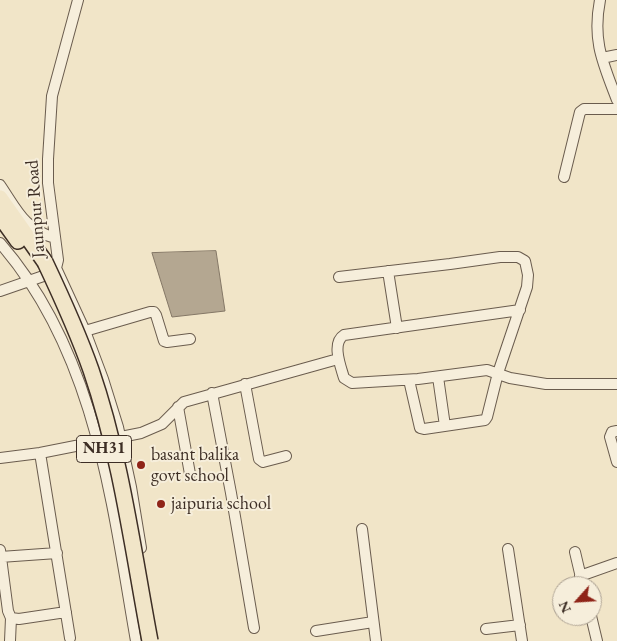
<!DOCTYPE html>
<html>
<head>
<meta charset="utf-8">
<style>
	body { margin:0 }
	#map { position:relative; width:617px; height:641px; overflow:hidden; background:#f1e5c8; font-family:"EB Garamond",serif }
	canvas { display:block }
	.north { position:absolute; left:552px; top:576px; width:50px; height:50px; box-sizing:border-box; background:#f6eedb; border:1px solid #aca192; border-radius:50%; rotate:244deg; font-size:14px; font-weight:700; line-height:20px; text-align:center; color:#3d2e25 }
	.north::after { content:''; display:block; margin:auto; width:18px; height:22px; background:#8f2418; clip-path:polygon(50% 0,100% 100%,50% 72%,0 100%) }
</style>
</head>
<body>
<div id="map">
<canvas width="617" height="641"></canvas>
<div class="north">N</div>
</div>
<script>
const g = document.querySelector('canvas').getContext('2d');
g.lineJoin = 'round';
function fillPath(path, color) { g.fillStyle = color; g.fill(path, 'evenodd'); }
function strokePath(path, color, width, dash) { g.strokeStyle = color; g.lineWidth = width; g.lineCap = dash ? 'butt' : 'round'; g.setLineDash(dash || []); g.stroke(path); }
function drawText(font, color, halo, rows, align = 'center') {
  g.font = font + ' "EB Garamond",serif'; g.lineWidth = 4; g.setLineDash([]); g.textBaseline = 'middle'; g.strokeStyle = halo; g.fillStyle = color; for (const [text, x, y, turn = 0] of rows) {
    g.save(); g.translate(x, y); g.rotate((+turn || 0) * Math.PI / 180); g.textAlign = isNaN(turn) ? turn : align; if (halo) g.strokeText(text, 0, 0); g.fillText(text, 0, 0); g.restore();
  }
}
const water = new Path2D(`
	M216 251 225 311 172 317 152 253Z`);
const minor = new Path2D(`
	M600 0C592 41 603 63 617 100
	M602 58 617 55
	M564 177 580 112 584 109H617
	M0 185C17 210 24 229 55 238
	M0 243C96 353 112 504 136 641
	M56 268 85 331 103 379 118 427 131 487 141 548
	M388 271 397 328
	M339 277 450 264 500 257H518L525 261 528 275 527 287 498 373 487 417 485 420 424 429 420 428 409 380
	M0 291 52 273 56 268 58 260 48 183V159L52 96 78 0
	M520 310 344 335C331 343 341 367 344 378L352 383 418 379 487 370 510 378 546 384H617
	M85 331 150 312H154L156 315 164 341 167 342 190 339
	M438 377 445 426
	M245 384 259 459 263 462 286 456
	M212 393 231 493 254 628
	M178 407 190 474
	M617 431 612 432 610 437 617 462
	M40 453 70 638
	M0 458 40 453 141 433 162 424 184 402 338 359
	M362 529 376 641
	M508 549 522 641
	M0 550 8 611 11 618 19 619 66 612
	M575 552 583 586
	M0 557 57 553
	M580 576 617 563
	M591 616 597 641
	M486 629 520 625
	M316 631 373 622
	M10 641 11 618`);
const highway = new Path2D(`
	M0 198 45 262
	M0 216 18 241`);
const highwayBridge = new Path2D(`
	M45 262C62 298 78 333 91 370 121 457 133 551 150 641`);
const markers = [
	[141,465,5,"#8f2418"],
	[161,504,5,"#8f2418"]
];
const shields = [
	[104,449,55]
];
const shieldNames = [
	["NH31",104,449]
];
const streetNames = [
	["Jaunpur Road",36,209,-94]
];
const poiNames = [
	["basant balika",151,455],
	["govt school",151,476],
	["jaipuria school",171,504]
];
fillPath(water, '#b4a791');
strokePath(water, '#847766', 1);
strokePath(minor, '#6a5c4e', 12);
strokePath(highway, '#3d2e25', 18);
strokePath(minor, '#f6eedb', 10);
strokePath(highway, '#f1e5c8', 15);
strokePath(highwayBridge, '#3d2e25', 18, []);
strokePath(highwayBridge, '#f1e5c8', 15);
for (const [x, y, r, color] of markers) { const dot = new Path2D(); dot.arc(x, y, r, 0, 2 * Math.PI); g.fillStyle = color; g.fill(dot); strokePath(dot, '#f6eedb', 2); }
for (const [x, y, w] of shields) { const box = new Path2D(); box.roundRect(x - w / 2, y - 13.5, w, 27, 4); g.fillStyle = '#f6eedb'; g.fill(box); strokePath(box, '#3d2e25', 1); }
drawText('bold 16px', '#3d2e25', null, shieldNames);
drawText('18px', '#3d2e25', '#f6eedb', streetNames);
drawText('18px', '#3d2e25', '#f6eedb', poiNames, 'left');
</script>
</body>
</html>
